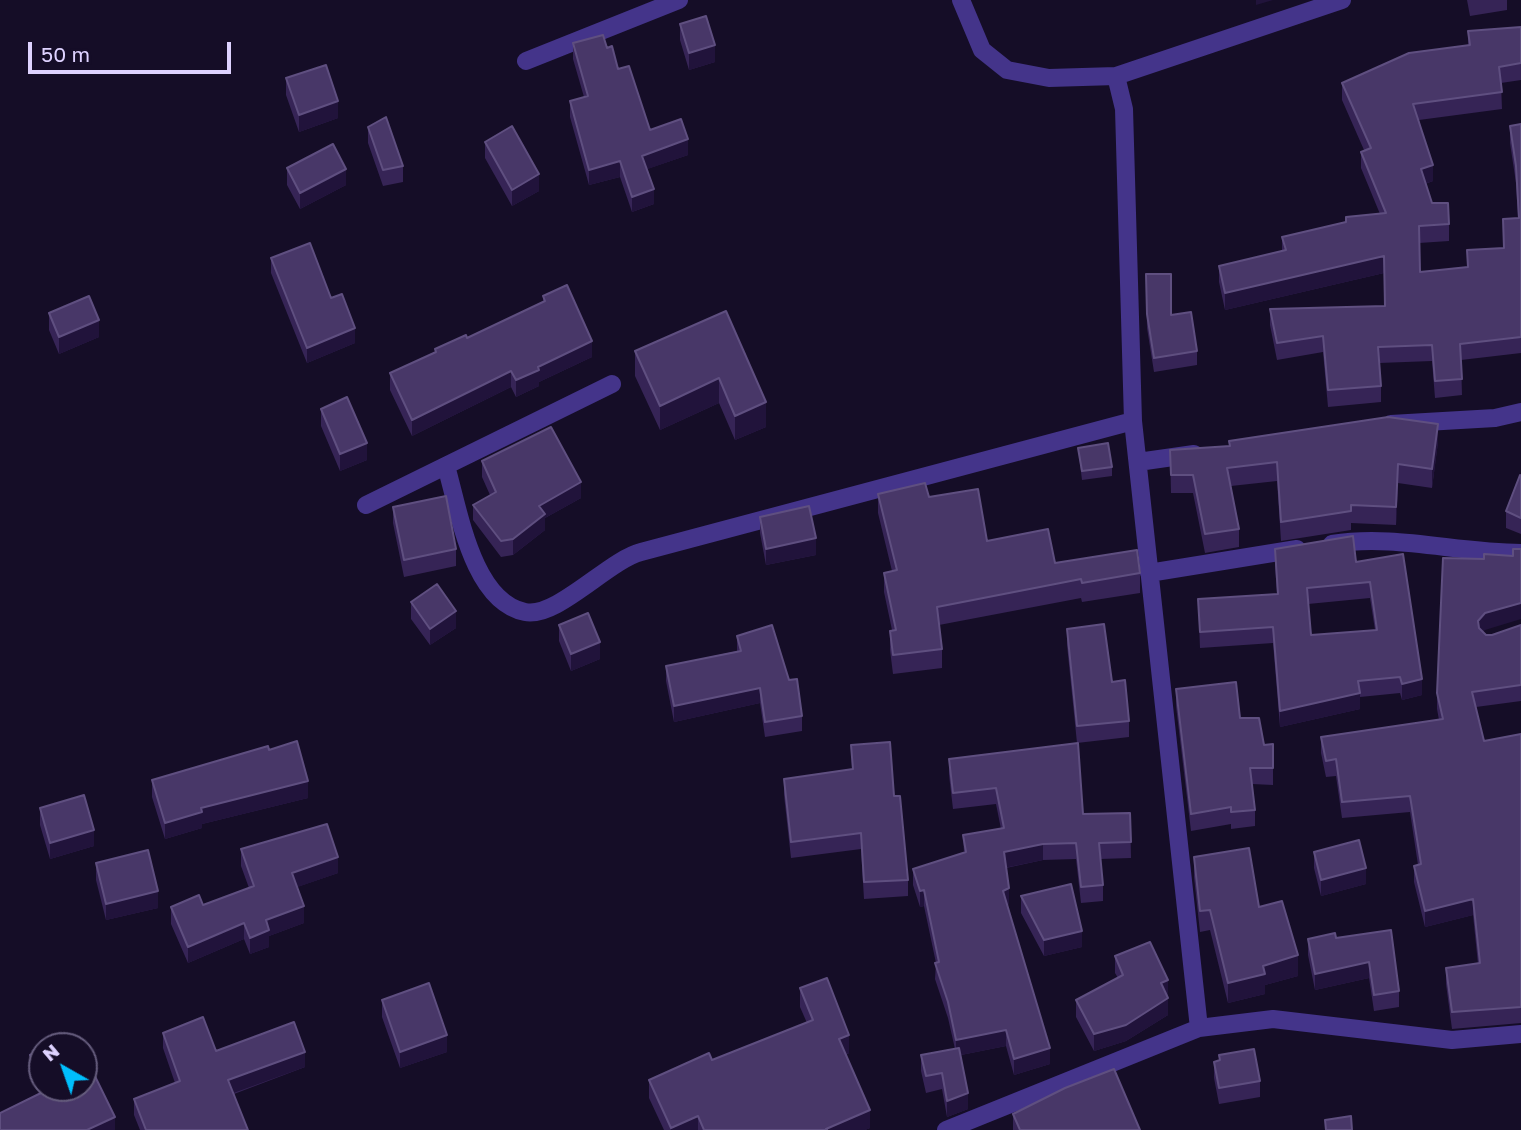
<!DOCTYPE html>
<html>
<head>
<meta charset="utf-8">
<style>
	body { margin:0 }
	#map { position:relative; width:1521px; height:1130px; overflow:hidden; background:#150d27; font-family:"Golos Text",sans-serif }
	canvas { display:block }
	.north { position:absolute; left:28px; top:1032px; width:70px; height:70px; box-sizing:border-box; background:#150d27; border:2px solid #655c7d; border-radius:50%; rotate:320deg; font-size:19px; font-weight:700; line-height:28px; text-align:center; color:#ded2ff }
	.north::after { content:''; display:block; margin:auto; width:24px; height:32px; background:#00bffd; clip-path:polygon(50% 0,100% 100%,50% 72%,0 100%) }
	.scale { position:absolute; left:28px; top:42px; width:203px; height:32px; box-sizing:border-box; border:4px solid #ded2ff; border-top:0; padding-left:9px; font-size:21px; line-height:24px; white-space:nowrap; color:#ded2ff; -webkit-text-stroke:5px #150d27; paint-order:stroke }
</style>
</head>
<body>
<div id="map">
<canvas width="1521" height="1130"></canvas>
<div class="north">N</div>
<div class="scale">50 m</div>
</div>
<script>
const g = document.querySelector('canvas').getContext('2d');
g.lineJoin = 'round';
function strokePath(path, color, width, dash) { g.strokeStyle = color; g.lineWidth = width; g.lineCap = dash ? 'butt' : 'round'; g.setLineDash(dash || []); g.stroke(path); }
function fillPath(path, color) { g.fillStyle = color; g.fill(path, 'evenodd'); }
const minor = new Path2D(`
	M961 0 982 50 1007 70 1049 78 1116 76 1342 0
	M526 61 679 0
	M1116 76 1124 109 1133 421 1199 1028
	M1391 424 1495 418 1521 412
	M1138 462 1194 454
	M446 466C459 510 472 601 525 612 556 619 609 560 641 552 805 508 969 465 1133 421
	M366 505 612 384
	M1332 544C1395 534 1457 553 1521 553
	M1149 573 1297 549
	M946 1130 1199 1028 1273 1019 1452 1040 1521 1034`);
const wall = new Path2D(`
	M1467 0H1507V10L1470 16Z
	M680 24 715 62 689 70 680 40Z
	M1521 27V80L1501 83 1502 109 1419 120 1433 181 1425 184 1432 203 1449 224V241L1419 243 1420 272 1467 267V250L1504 248 1518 218 1516 183 1510 143V126L1521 124V353L1461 360 1462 395 1435 398 1432 361 1379 363 1381 386V402L1328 407 1323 352 1277 360 1270 325V309L1385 306 1384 273 1225 310 1219 282V266L1282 251V237L1380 214 1361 168V152L1364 150 1342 100V83L1468 45V31Z
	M573 43 607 48 650 130 688 155 647 169 654 204 632 212 620 177 589 185 570 117V101L584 97 573 59Z
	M286 78 338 118 299 132 286 95Z
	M368 127 403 166V182L383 186 368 143Z
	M485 142 539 191 512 206 485 158Z
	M287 168 346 185 300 209 287 185Z
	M271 258 355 343 307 363 271 273Z
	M1146 274 1171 315 1197 351V365L1154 372 1147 328Z
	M543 296 592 357 539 382V386L516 397 511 387 412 436 390 390V373L435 352V349L467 338 543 302Z
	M726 311 766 427 735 440 719 403 660 430 635 376V351Z
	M49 313 99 337 59 354 49 330Z
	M321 409 367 460 340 471 321 426Z
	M1438 442 1432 488 1398 483 1396 525 1351 523V530L1281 541 1277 481 1231 486 1239 529V547L1205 553 1193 493H1171L1170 450Z
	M1078 448 1112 467V476L1082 480Z
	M482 461 581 498 545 518V530L513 555 501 557 473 520V505L490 495 482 477Z
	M1521 476V534L1506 528V511Z
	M878 494 929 497 987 541 1055 563 1140 573V593L1082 602 1081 598 939 625 942 649V668L893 674 890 650V631L892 630 884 592V573L892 571 878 513Z
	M393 507 456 549V566L404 577 393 523Z
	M760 517 816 555 766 565 760 533Z
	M1275 549 1356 562 1403 554 1422 695 1402 700 1400 693 1360 697V709L1280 727 1273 643 1200 648 1198 599 1277 594 1275 565ZM1370 598 1375 630 1311 635 1308 604Z
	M1521 549 1483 632 1486 635H1492L1521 625V701L1476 707 1484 741 1521 734V1023L1452 1029 1446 984V968L1478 964 1473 915 1425 927 1414 882V866L1418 865 1410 812 1342 818 1336 776 1326 777 1321 753V737L1439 720 1437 709V693L1484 559 1513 556Z
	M411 602 456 628 430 645 411 619Z
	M559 625 600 659 571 671 559 641Z
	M1067 629 1112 682 1129 721V737L1077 743 1067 645Z
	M737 636 789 680 802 716V731L765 737 760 703 674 722 666 681V666L737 651Z
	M1176 689 1240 718 1264 745 1273 744V785L1252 784 1255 810V826L1231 829V824L1191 831 1176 706Z
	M851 745 894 796 908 880V896L864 899 861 849 791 858 784 795V779L852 770Z
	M949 759 1083 814 1130 813 1131 858 1100 859 1103 885V901L1081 903 1076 859 1043 860 1006 868 1009 904 1007 905 1050 1064 1014 1075 1006 1046 961 1055 968 1109 947 1117 942 1089 926 1093 921 1071V1055L955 1049 948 1018 935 979 936 963 924 906 920 907 913 885V869L964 853 963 835 1001 829 996 804 953 809 949 775Z
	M152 780 308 798 202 824V828L165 839 152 797Z
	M40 808 94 846 50 859 40 825Z
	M241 849 338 873 297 887 304 923 269 936V947L250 954 244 939 188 963 171 924V907L203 905 249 888 241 866Z
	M1314 852 1366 884 1321 896 1314 868Z
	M1194 857 1259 907 1298 976 1265 985V994L1228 1003 1210 930 1200 932 1194 877Z
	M96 863 158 908 106 920 96 880Z
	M1021 896 1082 947 1044 956 1021 913Z
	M1336 938 1399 991V1007L1374 1011 1369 978 1315 990 1308 955V939Z
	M1115 956 1168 996V1015L1126 1041 1094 1051 1076 1017V1000L1118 978 1115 973Z
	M800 988 849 1053 846 1055 870 1128 865 1130H664L649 1098V1080L712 1060 807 1023 800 1007Z
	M382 1000 447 1052 400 1068 382 1017Z
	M163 1033 216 1051 305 1067 234 1094 248 1130H140L134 1115V1099L175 1083 163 1048Z
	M42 1049V1088H84L115 1130 39 1093 30 1073V1055Z
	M1219 1055 1260 1081V1097L1219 1104 1214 1078V1062L1219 1060Z
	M1013 1114 1140 1130H1013Z`);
const shadedWall = new Path2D(`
	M1256 0H1273L1256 5Z
	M715 45V62L689 70V53Z
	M338 101V118L299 132V115Z
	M688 139V155L642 171V156Z
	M620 161V177L589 185V170Z
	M1433 165V181L1421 185V169Z
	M346 169V185L300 209V193Z
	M539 174V191L512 206V190Z
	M654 189V204L632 212V197Z
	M1384 256V273L1225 310V293Z
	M99 320V337L59 354V337Z
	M355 328V343L307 363V348Z
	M592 341V357L539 382V386L516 397V380L538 367Z
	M511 371V387L412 436V420Z
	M719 378V403L660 430V406Z
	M766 402V427L735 440V416Z
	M1438 424V442L1432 488V469Z
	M367 443V460L340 471V454Z
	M1398 464V483L1396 525V507Z
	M581 482V498L545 518V530L513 555V539L539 506Z
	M816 538V555L766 565V549Z
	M1521 603V619L1485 630 1478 637V621L1485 613Z
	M456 611V628L430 645V629Z
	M600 642V659L571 671V654Z
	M1422 679V695L1402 700V684Z
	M760 688V703L674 722V706Z
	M1360 693V709L1280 727V711Z
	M308 781V798L202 824V828L165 839V823L201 808Z
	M94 830V846L50 859V843Z
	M1043 844V860L1004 868V852Z
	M338 857V873L292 889V873Z
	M1366 868V884L1321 896V880Z
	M1009 888V904L1003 907V891Z
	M924 890V906L920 907V891Z
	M158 891V908L106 920V904Z
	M1473 899V915L1425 927V911Z
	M304 906V923L269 936V947L250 954V938L266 920Z
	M244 923V939L188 963V947Z
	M1082 931V947L1044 956V940Z
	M1298 955V976L1265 985V994L1228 1003V983L1263 966Z
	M1369 962V978L1315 990V974Z
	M1168 980V996L1161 1000V983Z
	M1168 998V1015L1126 1041 1094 1051V1034Z
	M1006 1030V1046L956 1056V1040Z
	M447 1035V1052L400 1068V1052Z
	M849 1035V1053L839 1057V1039Z
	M1050 1048V1064L1014 1075V1059Z
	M305 1052V1067L228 1095V1080Z
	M968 1093V1109L947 1117V1101Z
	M870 1110V1128L865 1130H826V1129Z
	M698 1116V1130H671V1128Z
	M115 1117V1130H87Z`);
const building = new Path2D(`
	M706 16 715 45 689 53 680 24Z
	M1521 27V63L1499 67 1502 92 1413 104 1433 165 1421 169 1432 203H1448L1449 224 1419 226 1420 272 1468 267 1467 250 1504 248 1503 219 1519 218 1516 166 1510 126 1521 124V337L1460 344 1462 379 1435 381 1432 345 1378 347 1381 386 1328 390 1323 336 1277 343 1270 309 1385 306 1384 256 1225 293 1219 266 1286 250 1282 237 1346 222V217L1386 213 1361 152 1371 148 1342 83 1409 53 1470 45 1468 31Z
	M603 35 607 48 612 46 618 69 629 66 650 130 681 119 688 139 642 156 654 189 632 197 620 161 589 170 570 101 588 96 573 43Z
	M326 65 338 101 299 115 286 78Z
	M386 117 403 166 383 170 368 127Z
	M512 126 539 174 512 190 485 142Z
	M333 144 346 169 300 193 287 168Z
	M310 243 331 298 342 294 355 328 307 348 271 258Z
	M1146 274H1171V315L1191 312 1197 351 1154 358 1147 314Z
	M567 285 592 341 538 367 539 370 516 380 511 371 412 420 390 373 436 352 435 349 466 335 467 338 545 301 543 296Z
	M89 296 99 320 59 337 49 313Z
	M726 311 766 402 735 416 719 378 660 406 635 351Z
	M347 397 367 443 340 454 321 409Z
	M1388 417 1438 424 1432 469 1398 464 1396 507 1351 505V511L1281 522 1277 462 1227 468 1239 529 1205 534 1193 475H1171L1170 450 1230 446 1229 441Z
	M551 427 581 482 539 506 545 514 513 539 501 541 473 505 496 492 482 461Z
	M1108 443 1112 467 1082 471 1078 448Z
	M1520 475 1521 476V518L1506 511Z
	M925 483 929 497 978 489 987 541 1048 529 1055 563 1137 550 1140 573 1082 583 1081 579 937 607 942 649 893 655 890 631 896 630 884 573 897 570 878 494Z
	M446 496 456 549 404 560 393 507Z
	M809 506 816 538 766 549 760 517Z
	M1353 536 1356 562 1403 554 1422 679 1402 684 1400 677 1358 681 1360 693 1280 711 1273 627 1200 632 1198 599 1278 594 1275 549ZM1370 582 1377 630 1311 635 1307 588Z
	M1513 549H1521V603L1485 613 1478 621 1479 628 1486 635H1492L1521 625V685L1472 692 1484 741 1521 734V1007L1452 1012 1446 968 1480 963 1473 899 1425 911 1414 866 1421 864 1410 796 1342 802 1336 759 1326 761 1321 737 1443 719 1437 693 1443 558 1484 559V554L1513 556Z
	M437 584 456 611 430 629 411 602Z
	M588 613 600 642 571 654 559 625Z
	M1104 624 1112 682 1125 680 1129 721 1077 726 1067 629Z
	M772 625 789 680 797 679 802 716 765 722 760 688 674 706 666 666 741 651 737 636Z
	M1236 682 1240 718H1259L1264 745 1273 744V768H1250L1255 810 1231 812V807L1191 814 1176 689Z
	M297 741 308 781 201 808 202 812 165 823 152 780 268 746 269 750Z
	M890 742 894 796H900L908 880 864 882 861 833 791 842 784 779 853 769 851 745Z
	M1078 743 1083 814 1130 813 1131 842 1099 843 1103 885 1081 887 1076 843 1043 844 1004 852 1009 888 1003 891 1050 1048 1014 1059 1006 1030 956 1040 948 1002 935 963 939 962 924 890 920 891 913 869 966 852 963 835 1004 828 996 788 953 793 949 759Z
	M84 795 94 830 50 843 40 808Z
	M327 824 338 857 292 873 304 906 266 920 269 930 250 938 244 923 188 947 171 907 199 895 203 905 254 886 241 849Z
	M1359 840 1366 868 1321 880 1314 852Z
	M1249 848 1259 907 1282 901 1298 955 1263 966 1265 974 1228 983 1210 910 1200 911 1194 857Z
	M148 850 158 891 106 904 96 863Z
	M1071 884 1082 931 1044 940 1021 896Z
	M1391 930 1399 991 1374 995 1369 962 1315 974 1308 939 1335 933 1336 938Z
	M1150 942 1168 980 1161 983 1168 998 1126 1025 1094 1034 1076 1000 1123 975 1115 956Z
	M827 978 849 1035 839 1039 870 1110 826 1129 827 1130H704L698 1116 671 1128 649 1080 709 1053 712 1060 813 1020 800 988Z
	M429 983 447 1035 400 1052 382 1000Z
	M203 1017 216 1051 294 1022 305 1052 228 1080 248 1130H146L134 1099 180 1081 163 1033Z
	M959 1048 968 1093 947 1101 942 1073 926 1076 921 1055Z
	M42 1049V1080L30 1055Z
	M1254 1049 1260 1081 1219 1088 1214 1062 1220 1060 1219 1055Z
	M88 1062 115 1117 87 1130H0V1113L47 1090 46 1088H84V1064Z
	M1114 1069 1140 1130H1020L1013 1114 1065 1088Z
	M1351 1116 1352 1130H1326L1325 1120Z`);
strokePath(minor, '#44348a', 18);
fillPath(wall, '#362456');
fillPath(shadedWall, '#21133b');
fillPath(building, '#483768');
strokePath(building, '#5f4f80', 2);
</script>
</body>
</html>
